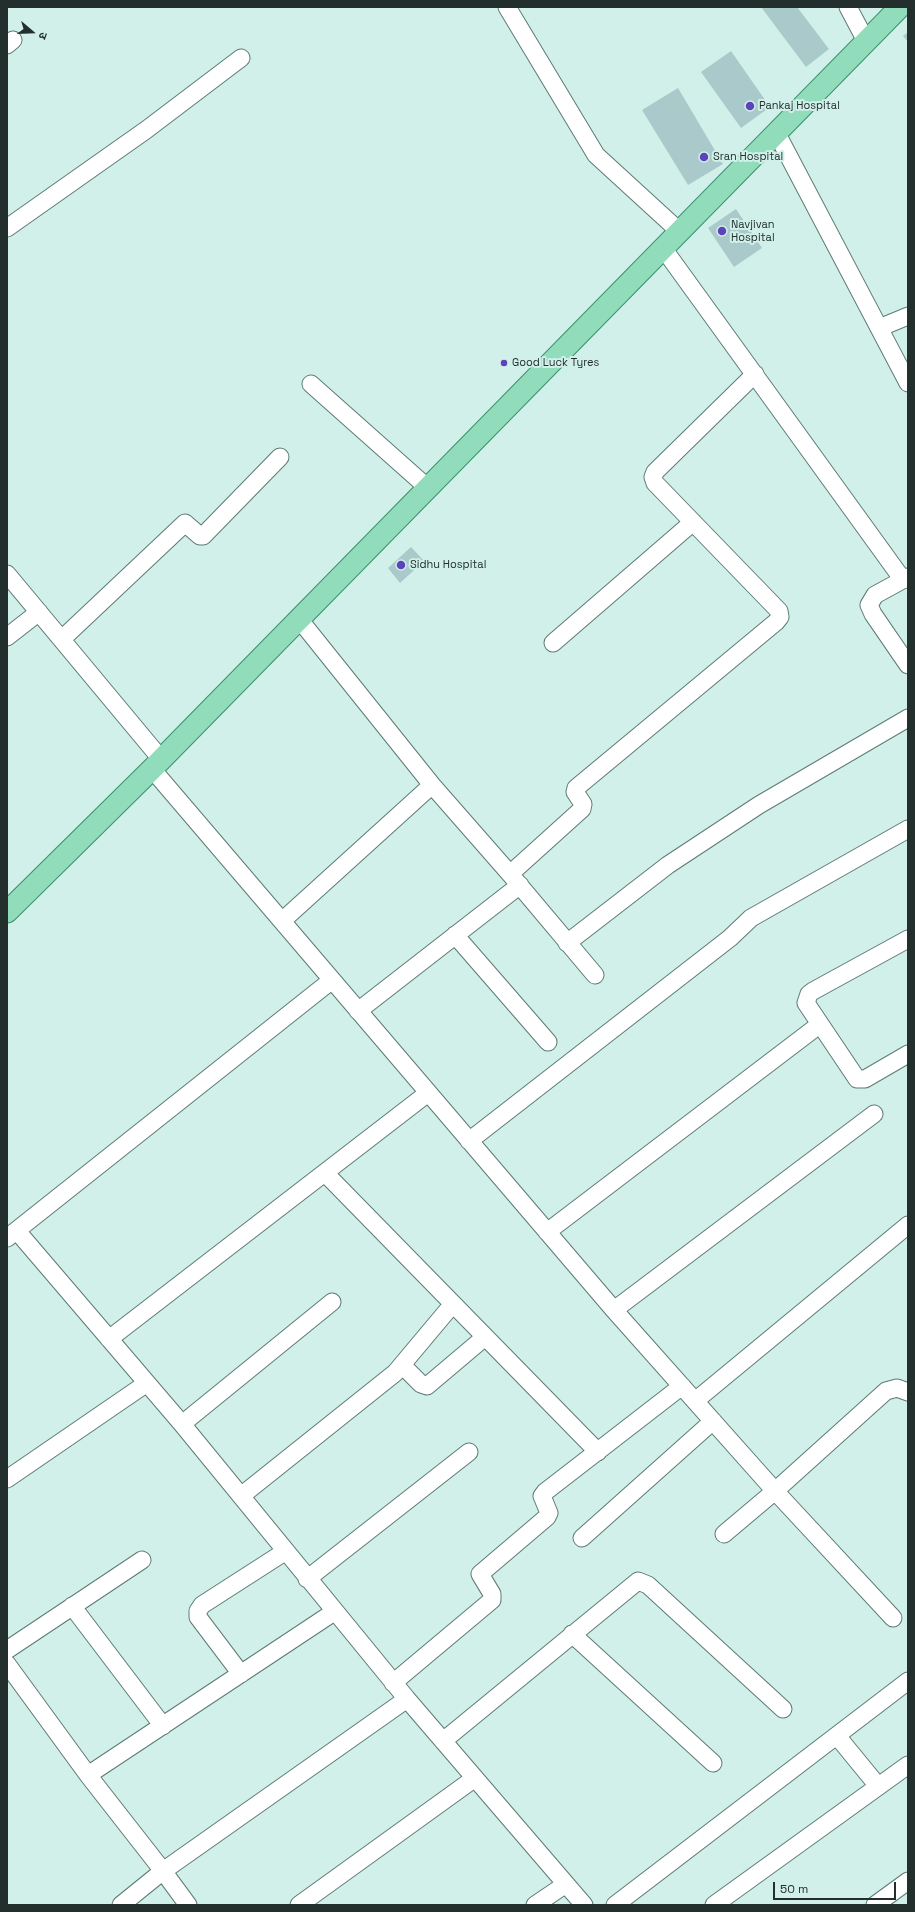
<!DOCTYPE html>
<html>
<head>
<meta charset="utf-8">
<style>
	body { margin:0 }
	#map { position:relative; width:915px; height:1912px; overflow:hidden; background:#d1f0ea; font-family:"Space Grotesk","Noto Sans Devanagari",sans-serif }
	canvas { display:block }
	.frame { position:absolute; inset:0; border:8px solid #232f2d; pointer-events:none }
	.north { position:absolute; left:12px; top:12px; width:40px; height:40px; -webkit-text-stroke:3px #d1f0ea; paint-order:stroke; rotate:109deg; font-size:11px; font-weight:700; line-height:16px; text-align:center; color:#232f2d }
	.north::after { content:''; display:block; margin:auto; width:14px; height:18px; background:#232f2d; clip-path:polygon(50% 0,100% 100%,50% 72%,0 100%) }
	.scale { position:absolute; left:773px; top:1882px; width:123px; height:18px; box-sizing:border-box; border:2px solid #232f2d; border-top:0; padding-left:5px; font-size:12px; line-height:14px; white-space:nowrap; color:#232f2d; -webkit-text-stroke:3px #d1f0ea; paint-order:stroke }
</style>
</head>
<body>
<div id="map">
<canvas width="915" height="1912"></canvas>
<div class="frame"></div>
<div class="north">उ</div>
<div class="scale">50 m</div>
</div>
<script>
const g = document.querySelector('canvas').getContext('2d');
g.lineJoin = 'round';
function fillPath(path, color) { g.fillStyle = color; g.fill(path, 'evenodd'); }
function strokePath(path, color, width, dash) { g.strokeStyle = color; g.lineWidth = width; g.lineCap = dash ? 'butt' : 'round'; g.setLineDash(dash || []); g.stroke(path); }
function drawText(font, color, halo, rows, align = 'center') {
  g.font = font + ' "Space Grotesk",sans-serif'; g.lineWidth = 4; g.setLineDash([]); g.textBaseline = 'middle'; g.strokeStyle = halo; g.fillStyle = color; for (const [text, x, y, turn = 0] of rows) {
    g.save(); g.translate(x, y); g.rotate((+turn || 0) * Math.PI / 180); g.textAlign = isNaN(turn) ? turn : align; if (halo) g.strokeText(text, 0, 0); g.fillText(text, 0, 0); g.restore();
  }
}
const building = new Path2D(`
	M761 7H797L829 49 806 67Z
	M908 32V42L903 36Z
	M731 51 770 107 741 128 701 72Z
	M678 88 723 164 688 185 642 110Z
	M736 209 762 248 734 267 708 228Z
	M411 547 424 561 400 583 388 568Z`);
const minor = new Path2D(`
	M507 7 596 155 679 231
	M848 7 866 41
	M7 45 13 40
	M776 132 908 383
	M7 228 146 130 241 58
	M663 248 903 580
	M879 328 908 316
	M311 384 428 488
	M7 574 161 759
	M908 577 875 595 869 605 873 614 908 665
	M299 619 432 785 510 874 595 975
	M7 637 39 612
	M62 639 185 523 200 536H203L280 457
	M553 643 693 522
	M152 769 614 1310 775 1491 893 1618
	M510 874 582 809 583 804 575 792 576 788 776 622 780 617 779 611 655 483 653 477 655 472 755 374
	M282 921 432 785
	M455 935 548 1042
	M908 939 813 991 809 994 806 1003 857 1079H865L908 1054
	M567 943 668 865 759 805 908 718
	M358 1011 520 885
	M469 1141 730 938 751 918 908 829
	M325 1173 598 1452
	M17 1231 182 1424 407 1699 584 1905
	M547 1232 819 1025
	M7 1238 332 980
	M614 1310 874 1114
	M109 1339 428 1093
	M402 1365 421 1384 427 1386 485 1337
	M695 1401 908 1225
	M182 1424 332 1302
	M7 1479 147 1383
	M241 1496 395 1373 452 1305
	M724 1534 775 1491 886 1391 897 1388 908 1392
	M582 1538 713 1421
	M307 1579 469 1452
	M72 1606 163 1726
	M572 1634 713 1763
	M7 1650 142 1560
	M7 1664 88 1775 163 1871 188 1905
	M241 1674 198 1617V1611L202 1605 286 1551
	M393 1683 492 1600V1594L480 1574 547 1517 549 1513 542 1496 545 1492 682 1386
	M837 1736 878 1786
	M443 1741 638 1581 648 1585 783 1709
	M88 1775 334 1612
	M121 1905 163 1871 407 1699
	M299 1905 475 1778
	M535 1905 566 1884
	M615 1905 908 1681
	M714 1905 908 1765
	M875 1905 908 1881`);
const major = new Path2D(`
	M7 912 152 769 900 7`);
const markers = [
	[750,106,5,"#5d43bb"],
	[704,157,5,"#5d43bb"],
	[722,231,5,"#5d43bb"],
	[504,363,4,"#5d43bb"],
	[401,565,5,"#5d43bb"]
];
const poiNames = [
	["Pankaj Hospital",759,106],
	["Sran Hospital",713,157],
	["Navjivan",731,225],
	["Hospital",731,238],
	["Good Luck Tyres",512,363],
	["Sidhu Hospital",410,565]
];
fillPath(building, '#aac9cb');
strokePath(minor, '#5e7a75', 19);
strokePath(major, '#3b906c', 23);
strokePath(minor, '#fff', 17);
strokePath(major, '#91dcbb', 21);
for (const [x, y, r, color] of markers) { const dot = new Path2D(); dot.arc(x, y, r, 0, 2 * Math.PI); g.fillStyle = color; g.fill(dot); strokePath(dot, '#d1f0ea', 1.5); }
drawText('11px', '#232f2d', '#d1f0ea', poiNames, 'left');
</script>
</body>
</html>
